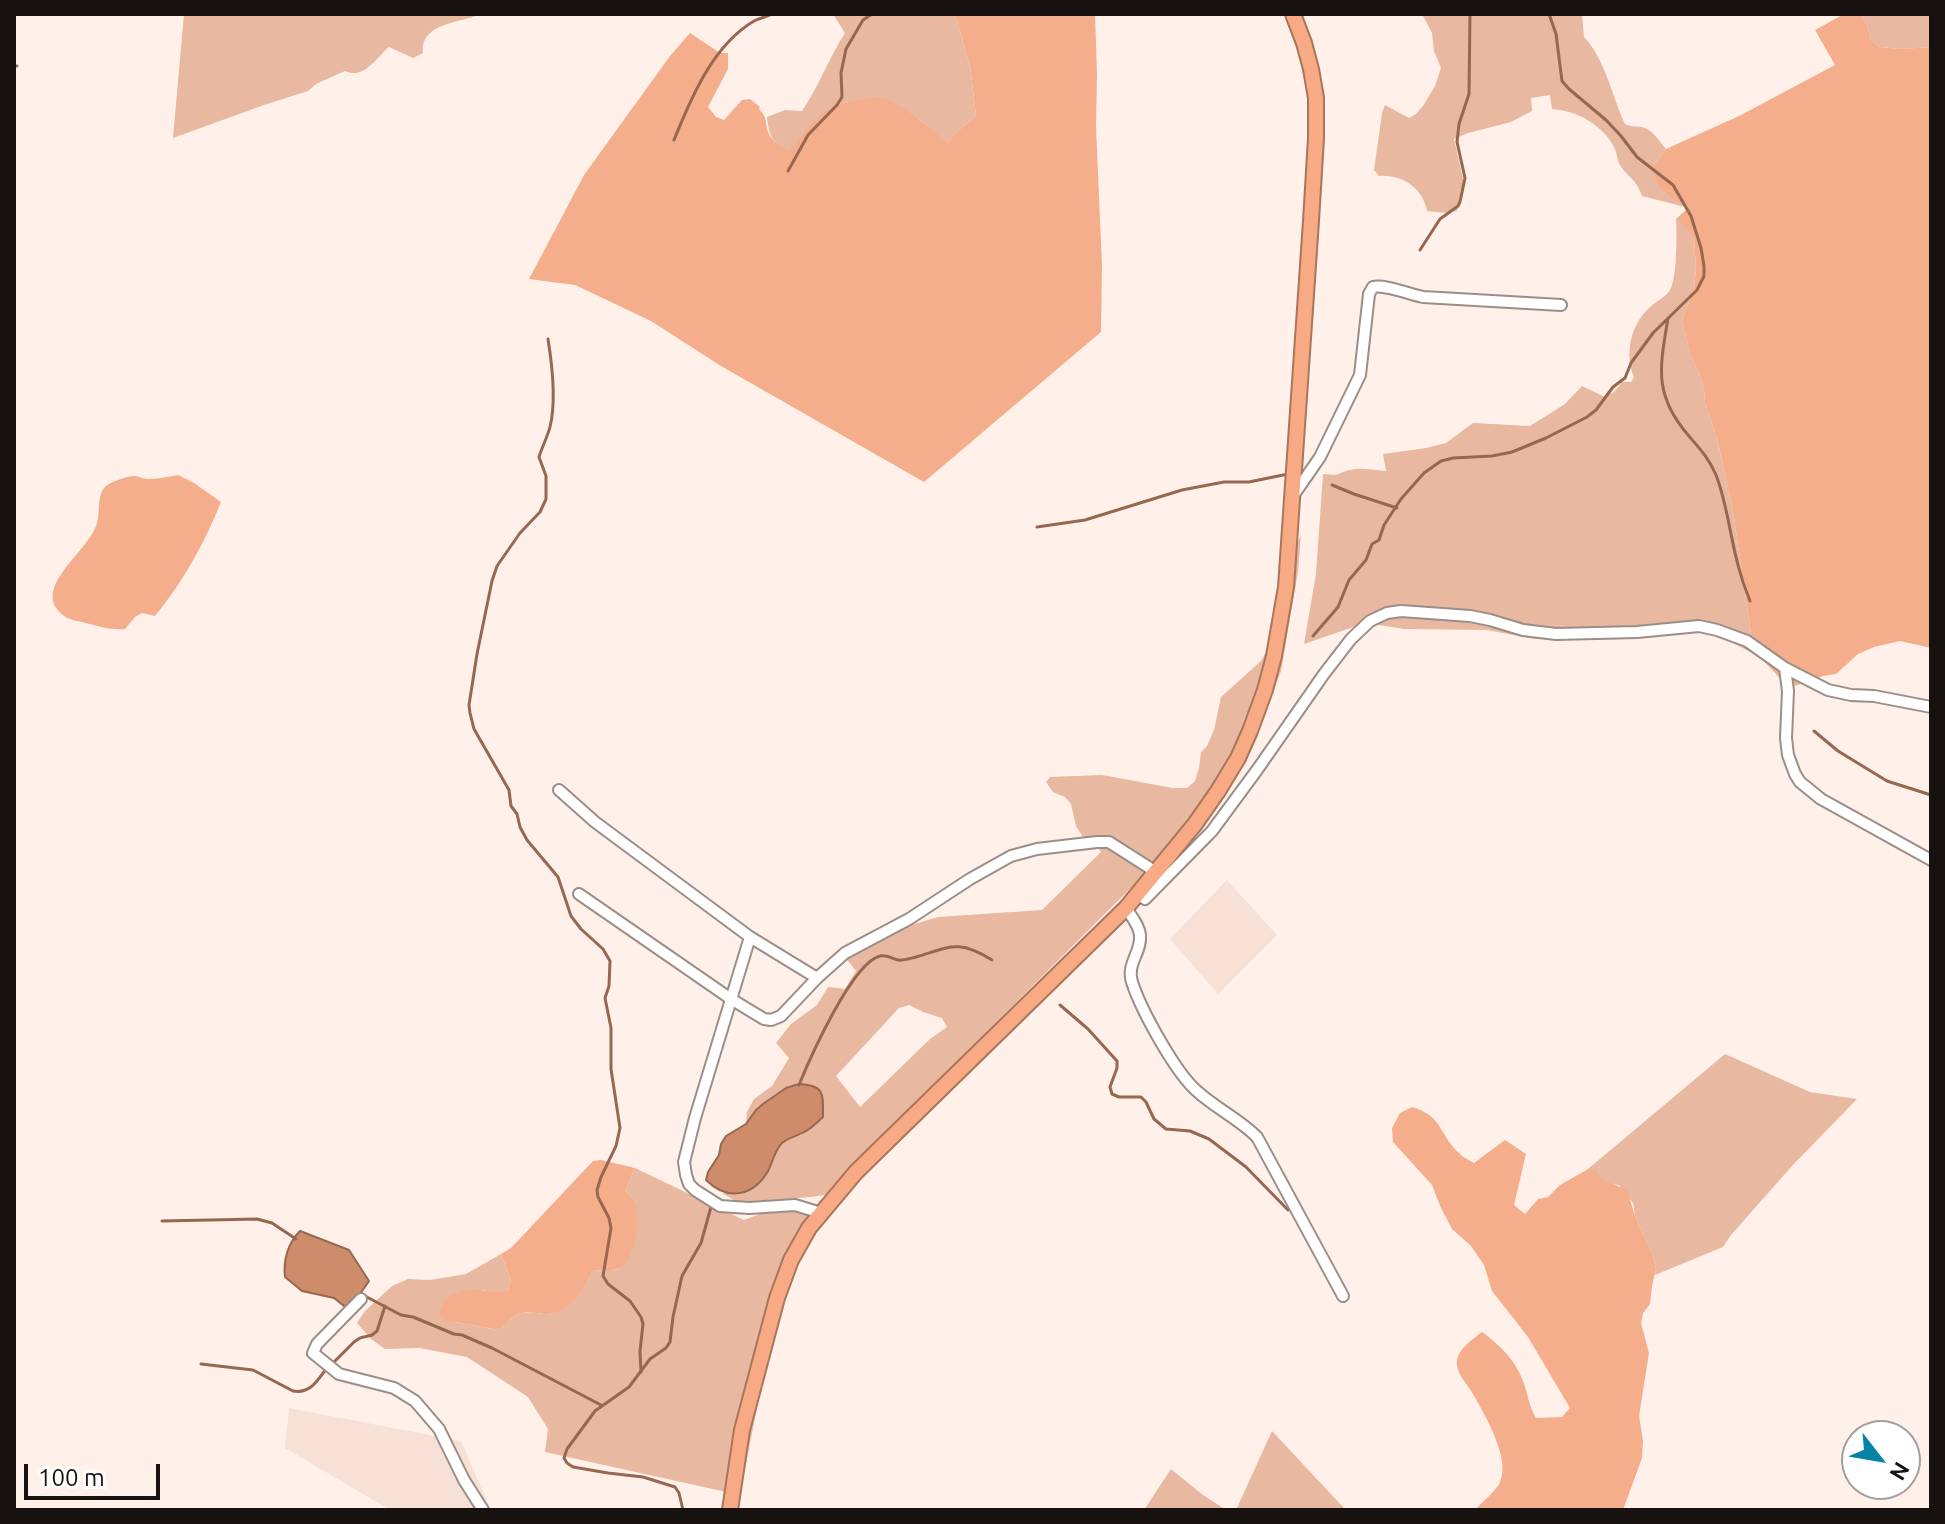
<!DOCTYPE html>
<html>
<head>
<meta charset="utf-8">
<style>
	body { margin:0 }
	#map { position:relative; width:1945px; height:1524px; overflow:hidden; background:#fff0e9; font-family:Ubuntu,sans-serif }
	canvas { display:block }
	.frame { position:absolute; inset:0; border:16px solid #171210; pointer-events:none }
	.north { position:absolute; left:1841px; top:1420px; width:80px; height:80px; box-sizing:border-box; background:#fff; border:2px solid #a2a09f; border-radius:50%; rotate:121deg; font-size:22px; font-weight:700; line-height:32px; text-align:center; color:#171210 }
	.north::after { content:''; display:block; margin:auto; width:28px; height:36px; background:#0682a7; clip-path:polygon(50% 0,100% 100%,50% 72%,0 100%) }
	.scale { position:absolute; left:24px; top:1464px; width:136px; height:36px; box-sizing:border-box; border:4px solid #171210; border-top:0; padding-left:10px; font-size:24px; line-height:28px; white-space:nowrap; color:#171210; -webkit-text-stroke:6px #fff; paint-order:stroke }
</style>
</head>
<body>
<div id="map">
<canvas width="1945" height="1524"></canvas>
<div class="frame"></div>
<div class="north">N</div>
<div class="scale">100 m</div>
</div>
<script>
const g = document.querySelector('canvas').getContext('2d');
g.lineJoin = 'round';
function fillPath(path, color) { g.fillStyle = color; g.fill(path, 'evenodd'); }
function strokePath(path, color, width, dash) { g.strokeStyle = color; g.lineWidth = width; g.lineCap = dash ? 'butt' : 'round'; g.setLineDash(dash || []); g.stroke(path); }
const built = new Path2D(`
	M1227 880 1277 935 1218 994 1170 939Z
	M289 1408 461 1441 491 1510H390L285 1448Z`);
const green = new Path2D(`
	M184 14H481C460 23 420 23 423 53L413 58 389 47C376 58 364 80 345 71L316 84 308 91 264 105 173 138Z
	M833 14H955L970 66 976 116 953 135 948 143 920 120 881 98 804 132 789 152C772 141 769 137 767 117L785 110 802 111C819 86 829 58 845 33Z
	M1422 14H1582L1584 37C1605 59 1612 96 1625 124 1632 128 1638 125 1645 128 1653 131 1660 142 1666 149L1653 166 1665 193 1689 208 1642 196C1636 178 1629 179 1620 165 1617 160 1617 153 1614 147 1602 124 1577 111 1552 109L1550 95 1531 98 1532 111 1511 122 1468 133 1454 139 1464 183 1457 211 1447 213 1427 211C1423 188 1402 174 1379 176L1374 170 1382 113 1385 105 1409 118 1416 114 1423 106 1435 86 1441 68 1434 51 1432 33Z
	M1861 14H1931V47L1901 49 1880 47 1871 40 1867 25Z
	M1676 219 1686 227 1694 239 1696 269 1694 288 1682 321 1690 354 1699 373 1704 390 1705 403 1718 442 1733 511 1754 654 1714 633 1688 630 1629 638 1535 639 1487 630 1404 629 1365 623 1304 644 1316 574 1323 474C1341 476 1335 474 1350 470 1362 467 1375 470 1386 471L1383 454 1426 448 1446 443 1473 423 1530 426 1565 404 1582 386 1605 397 1615 391 1622 382H1631L1634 377C1624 355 1631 324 1649 308 1656 301 1667 297 1671 288 1677 275 1677 234 1676 219Z
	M1301 535 1298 572 1281 671 1262 721 1232 777 1188 831 876 1142 832 1194 810 1197 739 1203 722 1193C745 1194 758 1188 770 1168 774 1160 775 1151 781 1145 787 1138 796 1137 803 1133 810 1129 817 1122 823 1117V1098C786 1098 770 1090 746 1124L747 1112 754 1099 772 1086 789 1058 776 1043 791 1024 817 1005 828 987 845 989 856 971 842 953 901 928 938 917 1042 910 1101 852 1096 845 1083 837 1076 826 1071 804 1065 797 1053 792 1046 782 1050 777 1102 775 1173 788H1187L1195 781 1199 768 1201 752 1207 746 1214 730 1221 697 1261 661 1268 648 1292 556ZM909 1005 923 1012 942 1018 947 1027 930 1039 860 1107 836 1076 899 1008Z
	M1725 1054 1810 1092 1857 1099 1792 1166 1731 1235 1723 1247 1655 1275 1656 1269 1653 1255 1635 1216 1633 1203 1619 1185 1607 1183 1588 1169Z
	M635 1168 744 1220 768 1211 808 1206 811 1226 787 1276 760 1392 740 1495 545 1452 548 1429 528 1397 467 1357 419 1348 385 1349 371 1339 357 1323 365 1311 392 1286 408 1279 430 1280 466 1274 501 1254 511 1280 508 1290 498 1294 482 1290 455 1322 499 1330C507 1326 510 1317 518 1314 526 1311 536 1313 544 1314 571 1315 581 1291 593 1271L619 1269 631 1197 625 1190Z
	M1272 1431 1344 1508 1342 1510H1236Z
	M1171 1469 1203 1495 1226 1510H1144Z`);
const forest = new Path2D(`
	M955 14H1095L1097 74 1096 126 1102 266 1101 332 924 482 721 366 651 321 575 285 529 279 584 175 670 56 690 33 720 53H728V69L708 107 716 117 724 120 742 100 750 99 760 107 759 109C769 120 764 122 769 134 772 141 782 147 789 151 800 138 811 119 827 110 838 104 868 96 881 98 898 101 935 131 948 143L953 135 976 116 970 66Z
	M1844 14H1861L1867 25 1871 40 1880 47 1901 49 1931 47V648L1900 641 1874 647 1858 654 1836 674 1823 676 1789 688 1762 659 1754 654 1733 511 1718 442 1705 403 1704 390 1699 373 1690 354 1682 321 1694 288 1696 269 1694 239 1686 228 1676 219 1688 208C1667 194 1657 193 1653 166L1666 149 1739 116 1835 65 1815 30Z
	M178 475 194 483 221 502C205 542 183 582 155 616L142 613 135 617 125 629C109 631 93 624 77 621 68 619 62 616 57 609 38 584 87 551 96 526 101 515 96 494 106 486 112 481 128 476 135 476 139 476 143 479 147 479 157 479 168 477 178 475Z
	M1412 1107C1443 1116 1439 1134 1458 1152 1462 1157 1469 1160 1474 1163L1505 1140 1526 1154 1514 1205 1525 1214 1538 1199 1548 1197 1560 1185 1588 1169 1596 1171C1603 1184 1615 1183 1627 1190L1635 1216 1653 1255 1656 1269 1652 1286 1650 1304 1643 1313 1641 1323 1649 1353 1639 1416 1643 1441 1642 1458 1623 1510H1475C1481 1503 1497 1490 1500 1482 1511 1458 1484 1414 1473 1394 1467 1383 1455 1373 1457 1360 1459 1348 1473 1339 1482 1332 1499 1344 1516 1361 1523 1381 1528 1394 1529 1406 1536 1418L1562 1417 1570 1408 1528 1337 1492 1291 1484 1265 1471 1246 1452 1229 1441 1208 1432 1185 1393 1142 1392 1128 1400 1113Z
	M601 1160 635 1168 625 1190C629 1195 634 1200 636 1206 640 1221 635 1261 620 1268 613 1271 601 1270 593 1271 581 1291 572 1315 544 1314 536 1313 526 1311 518 1314 510 1317 507 1326 499 1330L445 1320 439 1314C441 1297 460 1289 475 1290 488 1290 496 1295 508 1290L511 1280 501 1254 511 1248 593 1161Z`);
const water = new Path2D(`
	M799 1084C825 1085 823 1094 823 1117 817 1122 811 1129 804 1132 797 1136 788 1138 782 1143 774 1151 773 1162 768 1171 753 1197 727 1201 706 1180L708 1172 719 1155 721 1144 726 1136 746 1124 756 1110 763 1104 786 1088Z
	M300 1231 349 1250 369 1281 349 1310 334 1298 302 1291 285 1277C283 1260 288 1243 300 1231Z`);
const stream = new Path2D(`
	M345 14H356
	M14 66H17
	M674 140C691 98 713 45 754 21 760 18 766 17 772 14
	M788 171 808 135 837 105 842 97 841 73 846 49 863 20 872 14
	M1420 250 1440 219 1458 206 1460 202 1465 178 1457 142 1459 124 1469 94 1470 14
	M1668 318C1660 367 1653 394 1688 435 1700 449 1708 457 1716 475 1727 503 1730 536 1738 565 1741 577 1745 589 1750 601
	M548 339C552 364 556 403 550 427 547 438 542 447 539 457L546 476V499L540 512 520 533 497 566 492 581 477 654 469 705 470 713 474 729 509 790 511 806 517 814 520 827 527 840 558 877 571 916 581 929 603 949 610 961 609 986 605 998 611 1028V1069L620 1128 616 1146 601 1177 597 1190 598 1197 609 1218 611 1228 603 1276 608 1284 630 1301 641 1317 643 1324 640 1351 641 1372
	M1332 485 1354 494 1397 508
	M1037 527 1085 520 1182 490 1224 482H1249L1288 474
	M1313 636 1338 607 1349 580 1366 560 1372 544 1379 540 1384 525 1401 499 1424 473 1441 461 1453 458 1492 456 1512 452 1546 438 1587 417 1596 410 1613 387 1625 378 1631 363 1653 333 1697 290 1704 276V266L1701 248 1691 216 1673 185 1637 157 1621 136 1606 120 1569 89 1562 81 1556 34 1549 14
	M1814 731 1838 751 1887 781 1931 795
	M1060 1005 1088 1029 1117 1061V1068L1110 1087 1112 1094 1119 1097H1141L1146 1102 1154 1119 1166 1129 1190 1131 1209 1139 1246 1167 1288 1210
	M799 1085C810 1058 852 963 880 956 888 954 891 959 898 960 903 961 911 958 916 957 950 947 958 939 992 960
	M162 1221 257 1219 272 1223 296 1239
	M363 1295 401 1315 413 1317 454 1334 462 1335 492 1348 601 1405
	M201 1364 253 1370 293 1391C310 1394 317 1381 326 1369
	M332 1364 354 1342 360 1338 372 1335 377 1331 385 1306
	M683 1510 679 1493 675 1487 643 1477 608 1473 573 1467 567 1463 564 1458 567 1449 595 1411 629 1387 650 1359 666 1348 670 1342 673 1317 682 1276 701 1243 711 1207`);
const minor = new Path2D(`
	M1293 496 1320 457 1360 375 1369 294 1373 287C1384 284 1409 294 1423 297L1561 305
	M1785 668 1828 690 1851 695 1874 696 1931 707
	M559 790 595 822 750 937 817 978
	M579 894 731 999 764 1019 771 1020 781 1016 817 978 845 953 909 919 970 879 1011 856 1037 849 1097 842H1109L1156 872
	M1137 894 1145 899 1212 831 1257 770 1324 674 1351 639 1370 621 1387 613 1401 611 1470 616 1490 620 1523 630 1556 634 1637 632 1699 626 1717 630 1747 641 1785 668 1788 691 1786 738 1788 755 1795 774 1800 782 1821 799 1931 860
	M1126 908C1131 916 1139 925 1140 935 1142 952 1126 964 1132 982 1141 1010 1176 1074 1198 1092 1217 1109 1239 1119 1257 1137L1343 1296
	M750 937 695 1118 684 1162 686 1175 689 1184 695 1190 720 1206 749 1208 795 1205 821 1213
	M361 1299 317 1344 313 1353 339 1374 394 1388 415 1401 439 1429 464 1480 483 1510`);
const highway = new Path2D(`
	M730 1510 742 1430 777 1298 791 1260 809 1228 856 1172 1126 908 1195 824 1218 791 1238 758 1250 731 1265 690 1274 656 1286 587 1311 221 1316 138V98L1311 69 1304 43 1293 14`);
fillPath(built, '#f7e1d7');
fillPath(green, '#e8b8a1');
fillPath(forest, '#f4ae8c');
fillPath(water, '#cf8c6b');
strokePath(water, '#986750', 2);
strokePath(stream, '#986750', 3);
strokePath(minor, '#9b8e88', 14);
strokePath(highway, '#a9755b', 18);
strokePath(minor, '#fff', 10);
strokePath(highway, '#f7aa84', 14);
</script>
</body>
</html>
